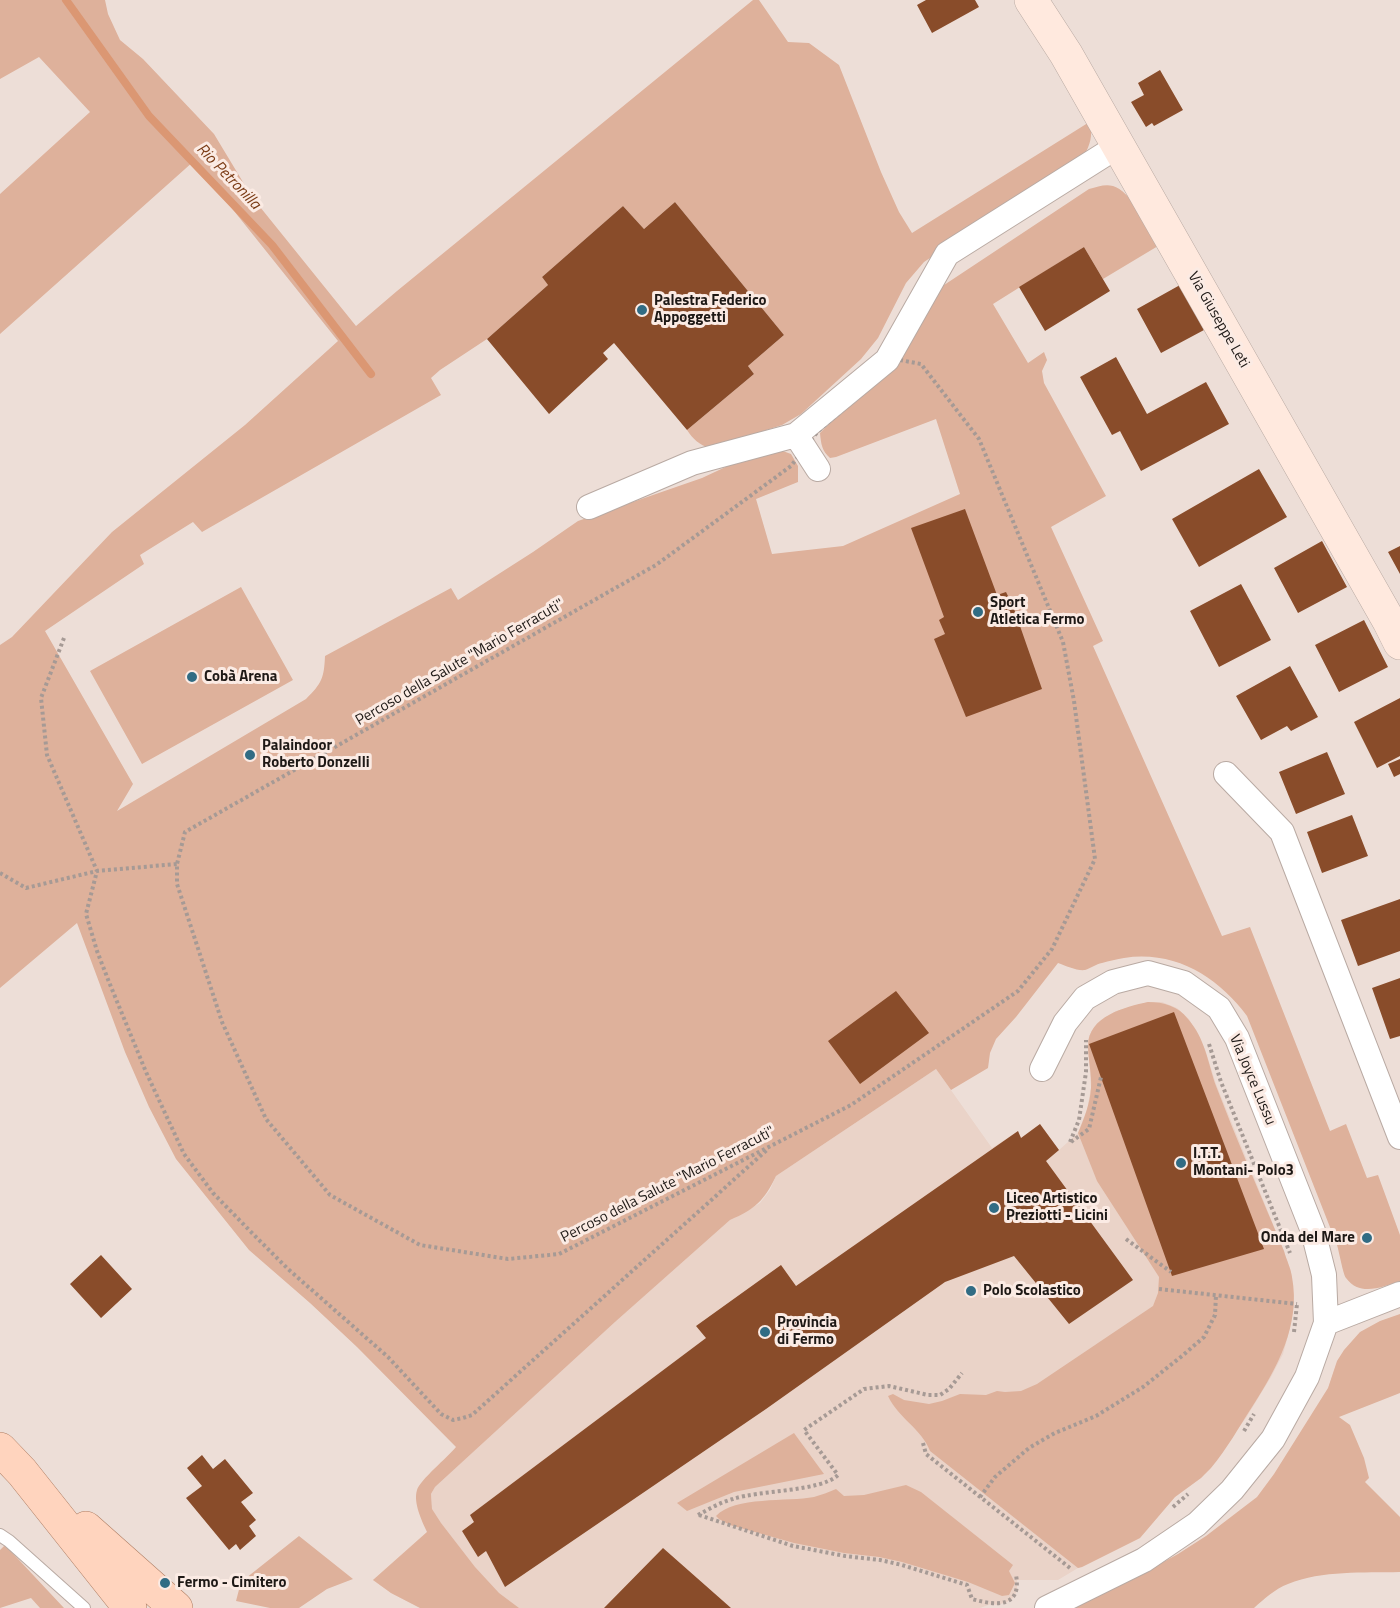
<!DOCTYPE html>
<html>
<head>
<meta charset="utf-8">
<style>
	body { margin:0 }
	canvas { display:block; background:#edded7 }
</style>
</head>
<body>
<canvas width="1400" height="1608"></canvas>
<script>
const g = document.querySelector('canvas').getContext('2d');
g.lineJoin = 'round';
function fillPath(path, color) { g.fillStyle = color; g.fill(path, 'evenodd'); }
function strokePath(path, color, width, dash) { g.strokeStyle = color; g.lineWidth = width; g.lineCap = dash ? 'butt' : 'round'; g.setLineDash(dash || []); g.stroke(path); }
function drawText(font, color, halo, rows, align = 'center') {
  g.font = font + ' "Titillium Web",sans-serif'; g.lineWidth = 6; g.setLineDash([]); g.textBaseline = 'middle'; g.strokeStyle = halo; g.fillStyle = color; for (const [text, x, y, turn = 0] of rows) {
    g.save(); g.translate(x, y); g.rotate((+turn || 0) * Math.PI / 180); g.textAlign = isNaN(turn) ? turn : align; if (halo) g.strokeText(text, 0, 0); g.fillText(text, 0, 0); g.restore();
  }
}
const built = new Path2D(`
	M1148 1002H1162L1177 1008 1189 1019 1205 1049 1216 1084 1284 1251 1292 1277 1294 1306 1288 1336 1283 1354 1271 1377 1246 1418 1201 1478 1175 1497 1140 1538 1082 1567 1078 1568 1058 1580H1017V1591L1013 1598 1007 1602 997 1605 991 1604 980 1608H420L391 1593 373 1580 427 1532 432 1509 431 1494 435 1487 615 1322 730 1220 740 1215 760 1203 770 1190 776 1176 936 1069 992 1148 1018 1131 1021 1138 1040 1124 1059 1150 1078 1133 1087 1109 1091 1088 1088 1044 1089 1036 1097 1023 1116 1011Z`);
const green = new Path2D(`
	M0 0H105L108 14 120 40 143 59 214 134 252 197 356 326 397 291 753 0H759L788 42 809 43 839 65 881 172 899 212 912 233 1091 121C1092 137 1091 144 1083 157L924 262 906 283 878 338 861 359 801 414 782 425 710 448C699 445 693 439 687 430L754 374 748 366 784 335 675 202 644 229 623 206 542 277 548 285 487 339 440 370 431 378 441 395 202 532 193 522 140 555 144 564 45 631 133 784 117 811 306 699C322 683 324 678 325 656L451 588 458 600 533 552 578 521 702 478 747 457 780 450 791 454 798 466V482L756 499 772 554 843 546 960 494 936 419 836 457 830 458C822 451 821 444 820 433L895 357 929 295 1089 189C1098 187 1104 184 1113 186 1129 190 1153 229 1163 243L1103 279 1084 247 993 304 1028 363 1044 352 1047 360 1042 371 1044 383 1106 496 1051 527 1103 641 1093 646 1222 936 1250 927 1330 1131 1346 1124 1367 1178 1378 1175 1400 1235V1281C1382 1287 1360 1297 1346 1278 1343 1274 1339 1251 1337 1245L1247 1016C1218 977 1175 950 1124 958 1117 959 1109 961 1102 963 1096 964 1091 968 1085 970 1077 971 1066 966 1058 963L1016 1017 996 1039 990 1053 988 1068 951 1090 936 1069 776 1176C765 1200 754 1210 730 1220L615 1322 435 1487 431 1494 432 1509 441 1523 475 1567 499 1593 519 1608H420L391 1593 373 1580 427 1532C422 1521 413 1503 417 1490 420 1480 448 1457 456 1447L357 1347 310 1303 249 1250 176 1159 149 1107 125 1052 77 923 0 988V645L12 637 112 532 245 425 338 341 194 161 0 334V194L90 112 39 57 0 79Z
	M241 587 293 680 142 764 90 671Z
	M1148 1002C1164 1002 1178 1006 1188 1019 1205 1038 1208 1063 1216 1086 1237 1141 1261 1196 1284 1251 1286 1259 1291 1268 1292 1277 1301 1325 1277 1368 1252 1407 1239 1427 1227 1449 1211 1468L1201 1478 1175 1497 1140 1538 1082 1567 1078 1568 930 1451C922 1429 898 1418 888 1396L893 1394 904 1400 929 1404 942 1401 960 1394 986 1395 997 1391 1005 1392 1021 1391 1037 1384 1153 1306 1158 1293 1159 1277 1097 1181 1078 1133C1084 1119 1090 1104 1091 1088 1092 1074 1088 1060 1088 1046 1088 1016 1125 1007 1148 1002Z
	M1400 1314V1393L1339 1417 1350 1425 1364 1458 1369 1478 1365 1482 1400 1517V1572C1363 1573 1323 1570 1288 1584 1275 1589 1264 1599 1254 1608H1070L1147 1571 1178 1554 1206 1536 1257 1497 1274 1474 1328 1388 1337 1361 1344 1350 1360 1332 1380 1321Z
	M794 1433 824 1474 734 1492 687 1511 677 1503Z
	M906 1485 921 1492 1013 1565 1009 1571 1015 1583 1009 1595 1002 1596 968 1582 902 1562 879 1557 844 1553 794 1543 730 1525 719 1519 716 1516C734 1496 788 1502 814 1497 821 1495 829 1492 836 1489L844 1496 864 1495Z
	M299 1536 353 1579 327 1589 299 1608H270L236 1601 241 1582Z
	M5 1545 64 1608H40L31 1598 0 1608V1550Z`);
const stream = new Path2D(`
	M66 0 149 116 272 245 371 374`);
const building = new Path2D(`
	M926 0H975L979 7 932 33 917 5Z
	M1160 70 1183 110 1154 126 1152 123 1146 127 1131 102 1144 95 1138 83Z
	M675 202 784 335 748 366 754 374 687 430 614 343 603 353 608 359 549 414 487 339 548 285 542 277 623 206 644 229Z
	M1084 247 1110 291 1045 331 1019 287Z
	M1180 285 1204 330 1161 353 1137 309Z
	M1116 357 1147 414 1206 382 1229 424 1141 471 1120 431 1112 435 1080 377Z
	M1259 469 1287 517 1199 567 1172 519Z
	M965 509 997 595 1006 592 1013 606 1042 689 966 717 934 639 945 634 939 620 944 617 911 528Z
	M1322 541 1347 587 1298 613 1274 568Z
	M1400 546V574L1388 552Z
	M1241 584 1271 640 1219 667 1190 611Z
	M1364 620 1388 667 1339 692 1315 645Z
	M1290 666 1318 717 1291 731 1287 726 1261 740 1236 696Z
	M1400 698V756L1377 768 1354 722Z
	M1327 752 1345 794 1296 814 1279 772Z
	M1400 759V774L1394 777 1388 764Z
	M1352 815 1368 856 1322 873 1307 832Z
	M1400 899V951L1358 966 1341 920Z
	M1400 978V1036L1390 1039 1372 988Z
	M896 991 929 1033 860 1084 828 1041Z
	M1174 1012 1264 1249 1172 1276 1089 1044Z
	M1040 1124 1059 1150 1046 1161 1133 1280 1069 1324 1014 1256 945 1282 766 1409 505 1587 486 1551 478 1557 462 1531 474 1522 470 1515 706 1338 696 1326 781 1265 796 1286 1018 1131 1021 1138Z
	M101 1255 132 1289 101 1318 70 1284Z
	M202 1455 213 1469 225 1459 253 1493 241 1502 256 1520 249 1526 256 1536 240 1550 236 1544 229 1550 186 1498 202 1486 187 1468Z
	M663 1548 731 1608H604Z`);
const path = new Path2D(`
	M900 360 921 364 979 439 1063 642 1074 701 1095 859 1052 949 1018 991 851 1105 559 1254 508 1259 420 1245 330 1195 266 1119 222 1022 177 884V864L185 832 656 565 791 466 818 431Z
	M64 638 41 698 47 755 97 871 86 914 97 951 109 982 146 1072 184 1154 213 1193 253 1234 288 1269 388 1357 441 1414 453 1420 463 1418 472 1415 768 1149
	M0 873 26 888 97 871 177 864
	M1209 1044 1221 1082 1290 1253
	M1070 1142 1079 1120 1086 1072V1040
	M1071 1142 1089 1129 1101 1077
	M1126 1239 1171 1272
	M1159 1289 1297 1304
	M1294 1332 1297 1304
	M1244 1431 1254 1414
	M923 1443 926 1454 1070 1568
	M980 1497 995 1477 1029 1448 1055 1433 1096 1416 1143 1387 1182 1356 1204 1337 1215 1315 1216 1295
	M1173 1507 1188 1494
	M698 1515C709 1509 721 1502 733 1499 759 1490 820 1492 838 1475L804 1430 864 1389 889 1386 928 1395H940L949 1389 962 1373
	M699 1515 793 1546 845 1556 880 1560 902 1565 967 1585 972 1599C996 1606 1022 1608 1016 1575`);
const lane = new Path2D(`
	M0 1535 9 1541 84 1608`);
const street = new Path2D(`
	M796 435 818 469
	M589 507 692 463 796 435 887 360 947 254 1118 146
	M1226 774 1282 832 1400 1137
	M1042 1069 1065 1023 1085 998 1113 982 1148 973 1184 983 1219 1008 1237 1038 1313 1231 1324 1275 1326 1323 1307 1377 1273 1439 1232 1490 1197 1524 1144 1560 1047 1608
	M1326 1323 1400 1294`);
const secondary = new Path2D(`
	M1031 0 1066 54 1389 621 1400 643`);
const primary = new Path2D(`
	M0 1449 22 1472 130 1608
	M86 1528 176 1608`);
const markers = [
	[642,310,6,"#316c84"],
	[978,612,6,"#316c84"],
	[192,677,6,"#316c84"],
	[250,755,6,"#316c84"],
	[1181,1163,6,"#316c84"],
	[994,1208,6,"#316c84"],
	[1367,1238,6,"#316c84"],
	[971,1291,6,"#316c84"],
	[765,1332,6,"#316c84"],
	[165,1583,6,"#316c84"]
];
const poiNames = [
	["Palestra Federico",654,301],
	["Appoggetti",654,318],
	["Sport",990,603],
	["Atletica Fermo",990,620],
	["Cobà Arena",204,677],
	["Palaindoor",262,746],
	["Roberto Donzelli",262,763],
	["I.T.T.",1193,1154],
	["Montani- Polo3",1193,1171],
	["Liceo Artistico",1006,1199],
	["Preziotti - Licini",1006,1216],
	["Onda del Mare",1355,1238,"right"],
	["Polo Scolastico",983,1291],
	["Provincia",777,1323],
	["di Fermo",777,1340],
	["Fermo - Cimitero",177,1583]
];
const streetNames = [
	["Via Giuseppe Leti",1218,320,60],
	["Percoso della Salute \"Mario Ferracuti\"",460,663,-30],
	["Via Joyce Lussu",1252,1080,67],
	["Percoso della Salute \"Mario Ferracuti\"",668,1185,-27]
];
const waterNames = [
	["Rio Petronilla",228,177,46]
];
fillPath(built, '#ead3c8');
fillPath(green, '#deb19b');
strokePath(stream, '#db9773', 8);
fillPath(building, '#894c2a');
strokePath(lane, '#b9aaa3', 14);
strokePath(street, '#b9aaa3', 26);
strokePath(secondary, '#b9aaa3', 34);
strokePath(primary, '#b08067', 34);
strokePath(path, '#a69a95', 4, [3, 3]);
strokePath(lane, '#fff', 12);
strokePath(street, '#fff', 24);
strokePath(secondary, '#ffe9de', 33);
strokePath(primary, '#ffd4be', 33);
for (const [x, y, r, color] of markers) { const dot = new Path2D(); dot.arc(x, y, r, 0, 2 * Math.PI); g.fillStyle = color; g.fill(dot); strokePath(dot, '#fbebe4', 2); }
drawText('bold 15px', '#1e1916', '#fbebe4', poiNames, 'left');
drawText('15px', '#1e1916', '#fbebe4', streetNames);
drawText('italic 16px', '#7a3b15', '#fbebe4', waterNames);
</script>
</body>
</html>
